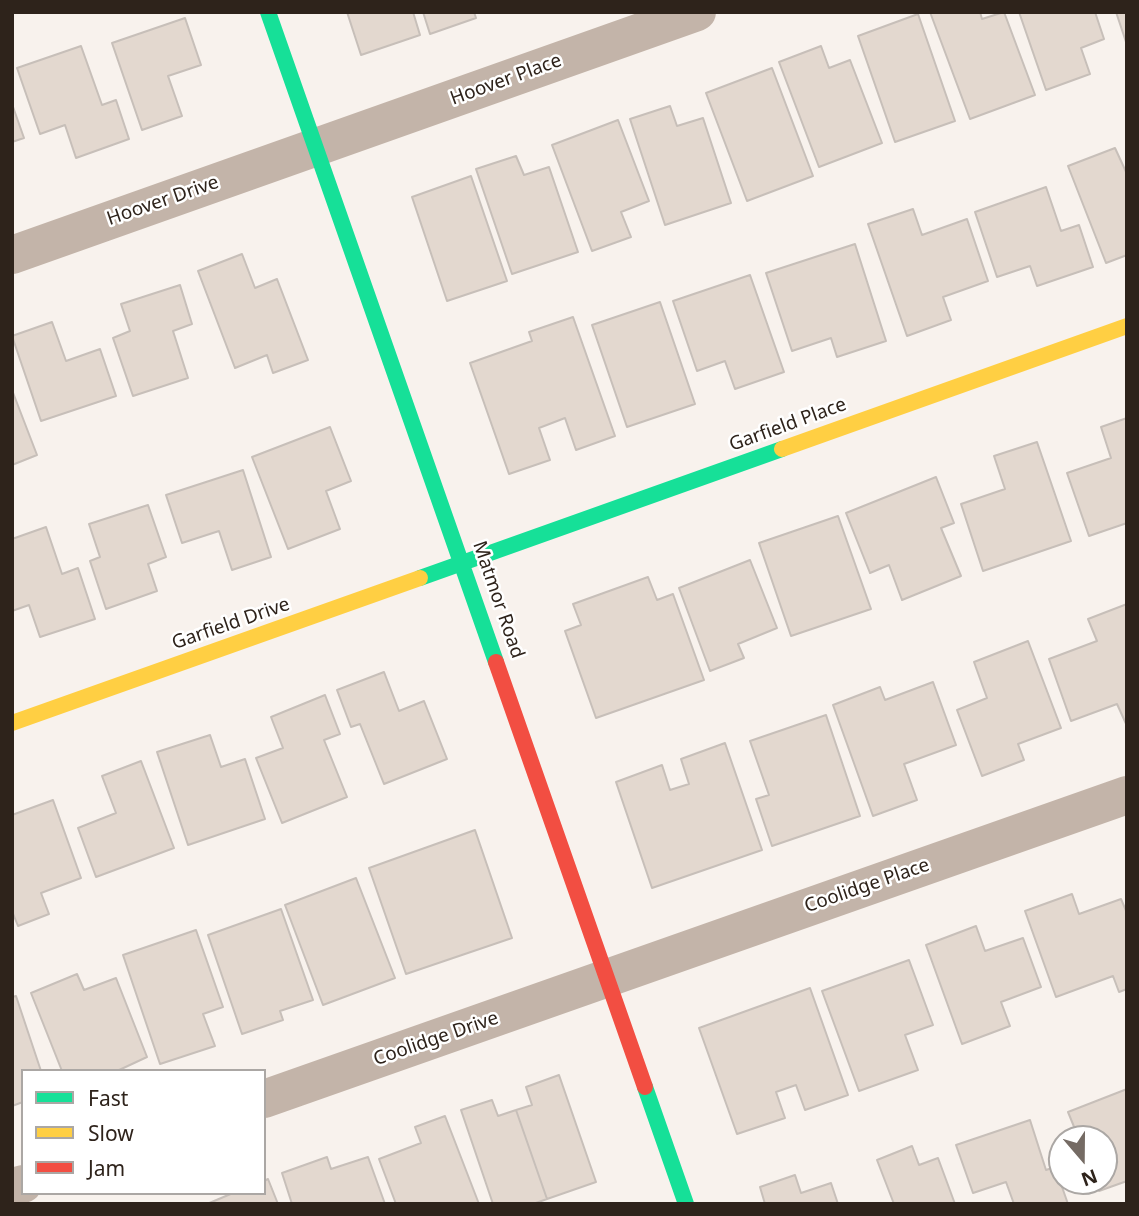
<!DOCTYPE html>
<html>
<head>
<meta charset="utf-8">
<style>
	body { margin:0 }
	#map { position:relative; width:1139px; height:1216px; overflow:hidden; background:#f8f2ed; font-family:"Noto Sans",sans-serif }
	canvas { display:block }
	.frame { position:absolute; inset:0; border:14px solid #2e231b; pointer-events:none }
	.legend { position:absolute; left:21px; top:1069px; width:245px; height:126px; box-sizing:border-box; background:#fff; border:2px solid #aba7a4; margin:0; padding:9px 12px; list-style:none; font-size:21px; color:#2e231b }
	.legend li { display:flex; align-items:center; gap:14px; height:35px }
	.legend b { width:35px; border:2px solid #aba7a4 }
	.north { position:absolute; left:1048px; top:1125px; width:70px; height:70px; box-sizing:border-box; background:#fff; border:2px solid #aba7a4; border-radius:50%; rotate:160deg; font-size:19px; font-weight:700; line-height:28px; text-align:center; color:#2e231b }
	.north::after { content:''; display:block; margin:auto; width:24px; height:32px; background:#756b64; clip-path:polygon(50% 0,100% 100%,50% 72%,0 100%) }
</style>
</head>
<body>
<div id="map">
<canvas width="1139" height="1216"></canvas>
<div class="frame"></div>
<ul class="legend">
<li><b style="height:9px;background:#16e098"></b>Fast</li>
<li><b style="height:9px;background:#ffcf43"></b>Slow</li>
<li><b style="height:9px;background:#f24e42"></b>Jam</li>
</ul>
<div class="north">N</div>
</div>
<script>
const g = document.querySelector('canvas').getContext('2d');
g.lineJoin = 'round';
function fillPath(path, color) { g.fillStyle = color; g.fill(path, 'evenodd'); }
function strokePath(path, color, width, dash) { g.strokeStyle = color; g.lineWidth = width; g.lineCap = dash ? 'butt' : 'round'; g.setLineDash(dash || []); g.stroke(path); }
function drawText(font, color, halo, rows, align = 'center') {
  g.font = font + ' "Noto Sans",sans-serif'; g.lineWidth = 5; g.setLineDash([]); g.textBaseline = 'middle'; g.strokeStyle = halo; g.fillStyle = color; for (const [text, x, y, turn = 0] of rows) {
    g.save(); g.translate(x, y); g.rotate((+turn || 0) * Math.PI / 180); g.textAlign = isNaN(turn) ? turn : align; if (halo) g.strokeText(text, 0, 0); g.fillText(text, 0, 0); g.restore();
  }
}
const building = new Path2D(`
	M347 12H413L420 35 361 55Z
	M423 12H474L476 18 430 34Z
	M930 12H980L982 19 1004 12 1035 95 970 119Z
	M1019 12H1095L1104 39 1081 48 1090 74 1046 90Z
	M1116 12H1127V45Z
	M918 14 955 121 895 142 858 36Z
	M185 18 201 65 168 76 182 116 142 130 112 43Z
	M81 46 102 105 116 100 129 139 76 158 65 125 40 134 17 68Z
	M821 46 829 68 850 60 882 143 819 167 779 62Z
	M772 68 813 176 747 201 706 93Z
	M12 104 24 138 12 142Z
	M670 106 677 126 703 118 731 203 665 225 630 119Z
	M618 120 649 201 621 212 631 237 592 251 552 145Z
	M1115 148 1127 174V255L1106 263 1068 166Z
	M516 156 524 175 549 167 578 252 512 274 476 169Z
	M471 176 507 281 447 301 412 197Z
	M1046 187 1061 231 1079 225 1093 267 1037 286 1030 266 997 277 975 212Z
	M913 209 922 235 967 219 988 281 943 297 951 320 907 336 868 224Z
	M855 244 886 341 837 357 831 338 792 351 766 273Z
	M242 254 255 288 277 279 308 360 273 373 267 355 235 368 198 271Z
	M750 275 784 372 735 389 725 361 697 371 673 301Z
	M180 285 192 324 173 331 188 378 133 396 113 338 130 331 121 304Z
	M660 302 695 404 627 427 592 325Z
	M573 317 615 436 576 450 565 418 539 428 550 460 509 474 470 363 532 341 529 332Z
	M52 322 66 361 100 349 116 396 41 421 12 336Z
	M12 390 37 455 12 465Z
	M1127 418V523L1089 536 1067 473 1111 458 1101 427Z
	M330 427 351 481 326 491 340 529 288 549 252 457Z
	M1037 442 1071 541 983 571 961 504 1005 489 994 456Z
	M243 470 271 557 232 570 219 531 182 543 166 495Z
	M936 477 954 523 941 528 961 576 902 600 889 565 870 573 846 513Z
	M148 505 166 557 148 564 157 591 106 609 90 561 100 557 89 524Z
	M838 516 871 609 791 636 759 543Z
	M46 527 62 574 78 568 95 619 40 637 29 605 12 611V539Z
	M750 560 777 628 738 644 744 658 710 671 679 588Z
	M648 577 657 600 673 594 704 680 596 718 565 631 581 625 573 604Z
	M1127 604V726L1117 704 1071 721 1049 659 1097 641 1088 619Z
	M1028 641 1061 728 1018 744 1024 760 982 776 957 710 987 698 974 662Z
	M384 672 399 711 424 701 447 759 384 784 360 724 351 727 337 690Z
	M933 682 956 745 904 764 917 800 873 816 833 705 880 687 885 700Z
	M325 695 340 734 324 740 347 797 282 823 256 758 283 748 271 717Z
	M826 715 860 816 772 846 756 799 769 795 750 741Z
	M210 735 221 767 245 759 265 819 188 845 157 752Z
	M725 743 762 850 652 888 616 782 662 765 670 790 689 784 681 759Z
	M141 761 174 848 96 877 78 828 116 813 102 776Z
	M53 800 81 878 41 893 49 914 18 926 12 911V815Z
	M475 830 512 938 406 974 369 868Z
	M356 878 395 978 323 1005 285 905Z
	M1072 894 1079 914 1121 899 1127 913V989L1119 992 1113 976 1056 997 1025 911Z
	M281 909 313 1000 280 1011 283 1020 242 1034 208 935Z
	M976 926 985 951 1023 938 1041 987 1001 1002 1010 1026 962 1044 926 945Z
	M196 930 223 1007 203 1014 215 1046 160 1064 123 955Z
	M909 960 933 1025 905 1035 918 1070 859 1091 822 991Z
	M77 974 84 990 116 978 147 1057 117 1071H62L31 993Z
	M810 988 848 1095 805 1110 796 1085 776 1092 785 1118 737 1134 699 1028Z
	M16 996 41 1071H23V1102L12 1106V997Z
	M559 1075 596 1182 547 1199 516 1110 532 1105 526 1087Z
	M1127 1089V1181L1099 1191 1095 1181H1104V1139H1079L1068 1112Z
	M492 1100 498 1116 516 1110 547 1199 533 1204H493L461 1110Z
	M445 1116 479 1204H396L379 1159 421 1143 415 1127Z
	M1030 1120 1046 1170 1055 1167 1068 1204H1014L1006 1182 973 1193 956 1145Z
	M912 1146 919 1165 938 1158 955 1204H894L877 1160Z
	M327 1157 331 1169 368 1157 385 1204H292L282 1173Z
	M795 1175 801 1193 831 1183 838 1204H765L760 1187Z
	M268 1179 278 1204H207L233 1193H264V1181Z`);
const street = new Path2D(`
	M12 255 697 12
	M264 1099 1127 795
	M12 1187 23 1184`);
const fast = new Path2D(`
	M268 12 496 662
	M420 578 782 449
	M645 1087 686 1204`);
const slow = new Path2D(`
	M782 449 1127 326
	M12 723 420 578`);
const jam = new Path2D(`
	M496 662 645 1087`);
const streetNames = [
	["Hoover Place",506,80,-20],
	["Hoover Drive",163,201,-19],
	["Garfield Place",788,425,-20],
	["Matmor Road",498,600,71],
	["Garfield Drive",231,624,-19],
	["Coolidge Place",867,886,-19],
	["Coolidge Drive",436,1039,-19]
];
fillPath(building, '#e3d8cf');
strokePath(building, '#c7bfb9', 2);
strokePath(street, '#c3b4a9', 38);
strokePath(fast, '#16e098', 16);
strokePath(slow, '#ffcf43', 16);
strokePath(jam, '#f24e42', 16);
drawText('19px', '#2e231b', '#fff', streetNames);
</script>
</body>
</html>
